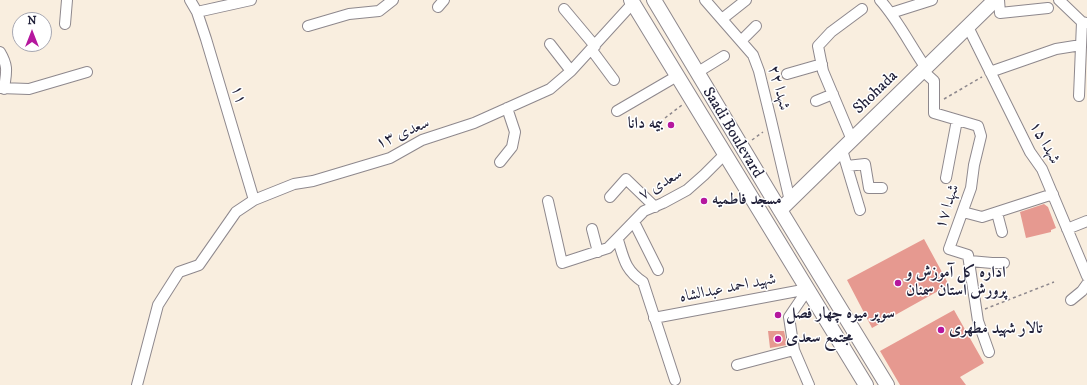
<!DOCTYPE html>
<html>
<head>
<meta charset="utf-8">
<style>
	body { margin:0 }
	#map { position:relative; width:1087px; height:385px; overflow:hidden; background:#f9eedf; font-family:"IM FELL DW Pica",serif }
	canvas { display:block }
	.north { position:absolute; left:12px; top:12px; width:40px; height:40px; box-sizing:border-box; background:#fff; border:1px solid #a7a7b1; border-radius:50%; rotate:0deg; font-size:11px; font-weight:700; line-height:16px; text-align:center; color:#22223b }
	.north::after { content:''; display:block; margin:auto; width:14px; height:18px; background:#b5179e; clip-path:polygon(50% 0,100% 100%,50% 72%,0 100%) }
</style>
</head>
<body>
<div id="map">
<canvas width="1087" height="385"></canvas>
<div class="north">N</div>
</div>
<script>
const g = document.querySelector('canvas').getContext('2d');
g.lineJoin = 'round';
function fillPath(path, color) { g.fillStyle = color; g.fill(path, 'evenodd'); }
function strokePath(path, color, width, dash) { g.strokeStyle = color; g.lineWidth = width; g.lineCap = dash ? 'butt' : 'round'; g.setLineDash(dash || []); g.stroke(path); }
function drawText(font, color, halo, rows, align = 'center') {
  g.font = font + ' "IM FELL DW Pica",Amiri,serif'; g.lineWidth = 3; g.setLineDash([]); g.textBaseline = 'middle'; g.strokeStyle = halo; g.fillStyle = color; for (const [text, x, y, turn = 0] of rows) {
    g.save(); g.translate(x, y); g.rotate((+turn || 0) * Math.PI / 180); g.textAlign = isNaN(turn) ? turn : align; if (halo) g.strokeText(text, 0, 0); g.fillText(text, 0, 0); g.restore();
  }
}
const building = new Path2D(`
	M1044 204 1048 207 1056 228 1051 230V232L1026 238 1020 212Z
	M924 239 949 285 872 328 847 280Z
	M954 310 984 363 960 377 966 385H900L880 351Z
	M768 331H784L787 345 770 348Z`);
const path = new Path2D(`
	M944 99 982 77
	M665 118 682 105
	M752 140 763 132
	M985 309 1054 282`);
const street = new Path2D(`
	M190 0 197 12 206 39 254 200
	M705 0 753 55 759 71 771 120 790 201
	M880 0C898 20 910 45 926 68
	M999 0 1000 13 1048 8
	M1059 0 1082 22 1087 23
	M438 7 444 0
	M564 9 595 46
	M197 12 251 0
	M891 13 932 0
	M722 19 746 0
	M65 24 67 0
	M308 26 349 14 379 11 393 0
	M968 27 1030 152 1042 169 1087 276
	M741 41 756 26
	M550 44 571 71
	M591 49 614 80
	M0 52C9 67 6 73 4 89
	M923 71 934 81V113L978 126 981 136 974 165 971 188 949 249 968 255 978 321 989 352
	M698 72 724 56
	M990 72 1056 49 1081 45
	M787 74 822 64
	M0 88 29 89 87 72
	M1079 96 1082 22
	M816 101 833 94
	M617 111 677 76
	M852 140 823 71 818 46 831 32 862 9
	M842 150 860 210
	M500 162 512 147 515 132 507 108
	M847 166 865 164 869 188H882
	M946 178 957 120
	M610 197 626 179 655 207
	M548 201 562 263 608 248 644 211 663 203 687 190 704 175 725 154
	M963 212 982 217 1053 194
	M997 213 1002 232
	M634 222 658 270
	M592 229 598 252
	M1067 229 1087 221
	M618 240C624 259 625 270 643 282L675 380
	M970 261 992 263H1004
	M808 289 789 317 794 350 809 385
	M1071 300 1082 291 1087 284
	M654 318 808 289
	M737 365 794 350
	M137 385 158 305 179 272 199 265 236 212 254 200 294 184 313 181 390 158 422 140 474 123 550 89 571 71 633 3`);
const secondary = new Path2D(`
	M631 0 866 385
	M654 0 769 192 887 385
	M780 210 995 0`);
const markers = [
	[671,125,4,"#b5179e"],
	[704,201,4,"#b5179e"],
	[898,283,4,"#b5179e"],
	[778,315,4,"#b5179e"],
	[941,330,4,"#b5179e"],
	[778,339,4,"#b5179e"]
];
const streetNames = [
	["شهدا ۲۲",778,88,75],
	["Shohada",876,93,-44],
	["۱۱",238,95,73],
	["Saadi Boulevard",732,133,59],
	["سعدی ۱۳",403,134,-23],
	["شهدا ۱۵",1044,143,61],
	["سعدی ۷",661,185,-30],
	["شهدا ۱۷",948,207,-71],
	["شهید احمد عبدالشاه",728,289,-11]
];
const poiNames = [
	["بیمه دانا",663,125,"right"],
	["مسجد فاطمیه",712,201],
	["اداره کل آموزش و",906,274],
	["پرورش استان سمنان",906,292],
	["سوپر میوه چهار فصل",786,315],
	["تالار شهید مطهری",949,330],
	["مجتمع سعدی",786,339]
];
fillPath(building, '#e69990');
strokePath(street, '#8e888d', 12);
strokePath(secondary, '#8e888d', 16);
strokePath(path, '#8e888d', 1.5, [3, 3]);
strokePath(street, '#fff', 10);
strokePath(secondary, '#fff', 14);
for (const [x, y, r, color] of markers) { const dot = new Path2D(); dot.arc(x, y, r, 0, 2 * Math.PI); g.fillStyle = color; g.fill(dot); strokePath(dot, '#fff', 1.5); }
drawText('16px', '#22223b', '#fff', streetNames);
drawText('bold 16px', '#22223b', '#fff', poiNames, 'left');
</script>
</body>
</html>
